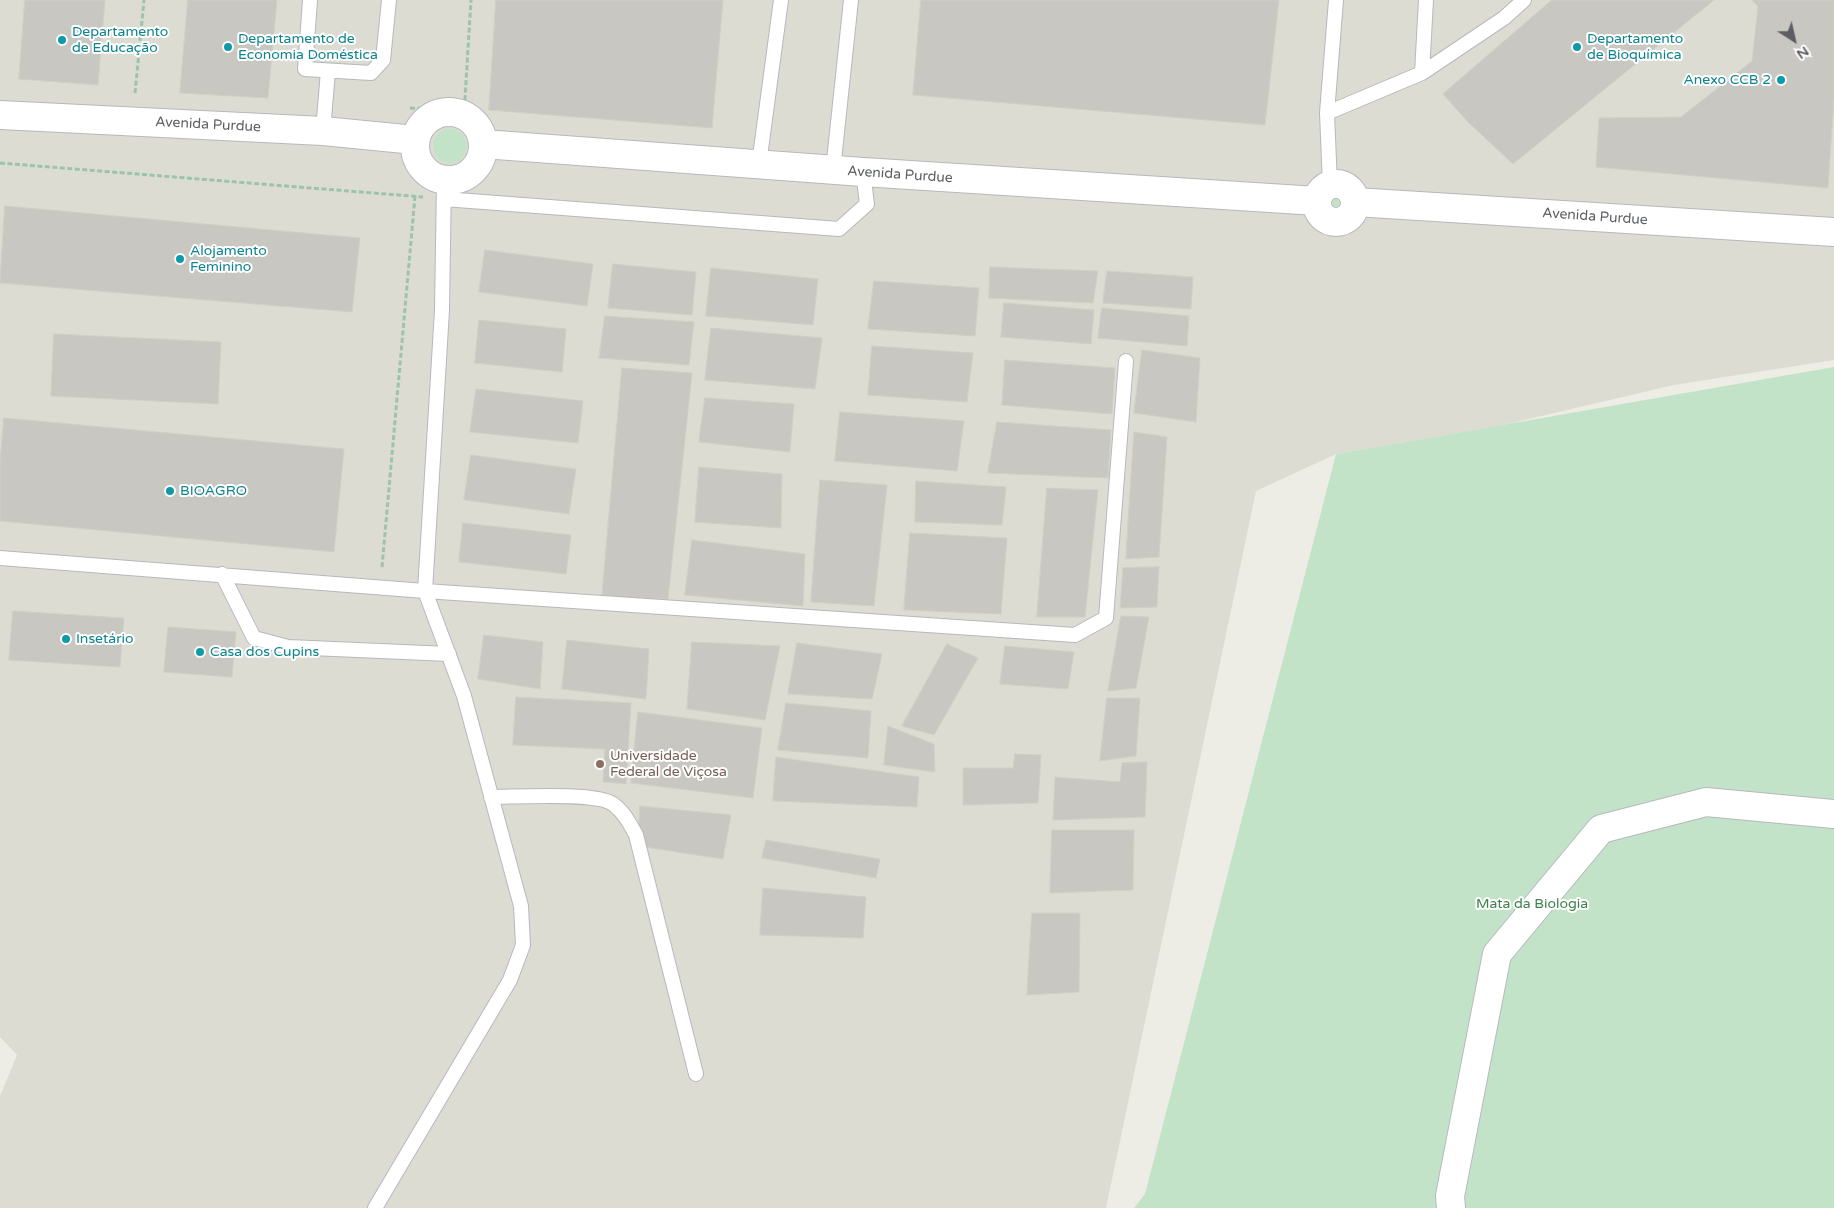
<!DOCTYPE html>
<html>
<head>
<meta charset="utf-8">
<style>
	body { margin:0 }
	#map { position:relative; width:1834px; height:1208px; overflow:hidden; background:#eeede5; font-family:"Varela Round",sans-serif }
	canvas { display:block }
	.north { position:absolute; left:1769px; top:15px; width:50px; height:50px; -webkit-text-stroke:4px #fff; paint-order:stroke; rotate:145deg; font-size:14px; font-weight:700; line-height:20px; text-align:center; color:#5c5e64 }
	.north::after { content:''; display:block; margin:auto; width:18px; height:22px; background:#5c5e64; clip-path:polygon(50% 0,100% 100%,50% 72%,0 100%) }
</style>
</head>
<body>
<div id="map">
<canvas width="1834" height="1208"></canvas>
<div class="north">N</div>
</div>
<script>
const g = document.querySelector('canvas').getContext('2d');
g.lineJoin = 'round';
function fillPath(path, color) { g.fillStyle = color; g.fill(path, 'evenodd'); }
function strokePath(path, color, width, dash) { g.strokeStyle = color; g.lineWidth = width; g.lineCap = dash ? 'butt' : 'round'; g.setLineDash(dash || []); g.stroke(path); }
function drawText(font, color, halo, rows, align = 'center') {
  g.font = font + ' "Varela Round",sans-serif'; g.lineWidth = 4; g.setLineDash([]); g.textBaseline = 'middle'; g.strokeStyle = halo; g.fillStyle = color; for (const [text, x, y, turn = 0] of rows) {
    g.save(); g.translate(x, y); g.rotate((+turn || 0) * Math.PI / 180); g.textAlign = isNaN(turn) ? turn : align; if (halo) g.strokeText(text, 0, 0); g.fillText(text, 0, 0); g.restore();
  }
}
const education = new Path2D(`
	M0 0H1834V360L1674 385 1503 425 1336 454 1256 491 1106 1208H0V1096L17 1055 0 1037Z`);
const green = new Path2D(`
	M433 146a17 17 0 1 1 34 0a17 17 0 1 1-34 0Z
	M1337 186 1348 191 1350 212C1342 222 1331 222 1322 213V193L1331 187Z
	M1834 367V1208H1134L1145 1194 1336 454Z`);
const building = new Path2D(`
	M25 0H105L98 85 19 79Z
	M188 0H277L268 98 180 93Z
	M496 0H723L712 128 489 110Z
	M921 0H1279L1265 125 913 95Z
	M1552 0H1714L1513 164 1468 122 1443 94Z
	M1752 0H1834V99L1828 188 1596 167 1599 118 1681 117 1752 61 1758 7Z
	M5 206 360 238 352 312 0 283Z
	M485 250 593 264 587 306 479 292Z
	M613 264 696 272 692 315 608 308Z
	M990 267 1098 271 1093 303 989 298Z
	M711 268 818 279 813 325 706 316Z
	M1107 271 1193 277 1191 309 1103 303Z
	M874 281 979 288 975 336 868 329Z
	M1004 303 1094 310 1091 344 1001 337Z
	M1102 308 1189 316 1187 346 1098 338Z
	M605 316 694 322 689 365 599 358Z
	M479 320 566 329 562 372 475 363Z
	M711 328 822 338 815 389 705 380Z
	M54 334 221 342 218 404 51 396Z
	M872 346 973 353 967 402 868 395Z
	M1142 350 1200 358 1196 422 1134 413Z
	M1005 360 1115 368 1112 414 1002 405Z
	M622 368 692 373 668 599 602 597Z
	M476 389 583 401 578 443 470 432Z
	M705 398 794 404 790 452 699 442Z
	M840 412 964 421 957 471 835 461Z
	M4 418 344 449 334 552 0 521V461Z
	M997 422 1111 430 1108 478 988 473Z
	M1134 432 1167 437 1159 557 1126 559Z
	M471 455 576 469 569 514 464 500Z
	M699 467 782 474 781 528 695 522Z
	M820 480 887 485 874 606 811 602Z
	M916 481 1006 487 1002 525 915 522Z
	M1047 488 1098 490 1085 617H1037Z
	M463 523 571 535 566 574 459 562Z
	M910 533 1007 538 1001 614 904 610Z
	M692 540 805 554 803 606 685 595Z
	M1159 567 1157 607 1120 608 1123 568Z
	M13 611 124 618 120 667 9 660Z
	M1121 616 1149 617 1136 688 1108 691Z
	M168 627 236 632 232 677 164 672Z
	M484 635 543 642 540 689 478 679Z
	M567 640 649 649 646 699 562 689Z
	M692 642 780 646 765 720 687 709Z
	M797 643 882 654 872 699 788 694Z
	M947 644 978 658 934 735 902 726Z
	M1005 646 1074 652 1068 689 1000 684Z
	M516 697 631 703 626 784 603 782 605 749 513 745Z
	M1107 698H1140L1136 756 1100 761Z
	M786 703 871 711 868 758 778 750Z
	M638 712 762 728 753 798 631 783Z
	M888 726 934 744 935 772 884 765Z
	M1015 754 1041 755 1038 803 963 805V768H1013Z
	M776 757 919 777 917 807 773 801Z
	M1147 762 1145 817 1053 820 1055 777 1120 782 1122 763Z
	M640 806 731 815 723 859 638 846Z
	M1052 830H1134L1133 890 1050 893Z
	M766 840 880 859 876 878 762 858Z
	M763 888 866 897 863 938 760 935Z
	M1032 913H1080L1079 992 1027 995Z`);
const path = new Path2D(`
	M135 93 144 0
	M410 108 464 110
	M464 115 471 0
	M0 163 423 197
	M382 567 415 196`);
const service = new Path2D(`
	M310 0 305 69 371 73 383 60 389 0
	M1422 73 1426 0
	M1327 113 1422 73 1504 18 1524 0
	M323 131 328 71
	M759 164 781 0
	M833 170 851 0
	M1330 185 1327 113 1336 0
	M444 199 839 229 867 204 863 172
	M0 558 425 591 442 310 444 180
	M222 574 254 638 288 647 449 654
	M491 797C516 797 596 792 613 804 624 812 630 824 636 835L696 1074
	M375 1208 510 980 523 945 521 906 464 696 425 591 1075 635 1106 618 1126 361`);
const minor = new Path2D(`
	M1451 1208 1450 1196 1497 954 1601 829 1706 802 1834 814`);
const tertiary = new Path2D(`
	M415 146a34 34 0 1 1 68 0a34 34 0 1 1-68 0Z
	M0 115 323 131 415 140
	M483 144 863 172 1317 201
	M1317 203a19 19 0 1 1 38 0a19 19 0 1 1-38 0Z
	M1355 202 1834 232`);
const markers = [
	[62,40,5,"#0f9aa8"],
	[228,47,5,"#0f9aa8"],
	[1577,47,5,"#0f9aa8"],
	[1781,80,5,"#0f9aa8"],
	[180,259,5,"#0f9aa8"],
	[170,491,5,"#0f9aa8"],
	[66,639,5,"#0f9aa8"],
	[200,652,5,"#0f9aa8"],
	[600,764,5,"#8d6e63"]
];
const cultureNames = [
	["Departamento",72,32],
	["de Educação",72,48],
	["Departamento de",238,39],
	["Economia Doméstica",238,55],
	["Departamento",1587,39],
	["de Bioquímica",1587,55],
	["Anexo CCB 2",1771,80,"right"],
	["Alojamento",190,251],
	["Feminino",190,267],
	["BIOAGRO",180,491],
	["Insetário",76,639],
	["Casa dos Cupins",210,652]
];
const streetNames = [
	["Avenida Purdue",208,125,3],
	["Avenida Purdue",900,175,4],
	["Avenida Purdue",1595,217,4]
];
const educationNames = [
	["Universidade",610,756],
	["Federal de Viçosa",610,772]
];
const parkNames = [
	["Mata da Biologia",1532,904]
];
fillPath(education, '#dddcd3');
fillPath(green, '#c3e3c9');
fillPath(building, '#c9c7c2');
strokePath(building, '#d2d0c3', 1);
strokePath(service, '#b7b8bd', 16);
strokePath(minor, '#b7b8bd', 30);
strokePath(tertiary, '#b7b8bd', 30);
strokePath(path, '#9dc3af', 3, [5, 2.5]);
strokePath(service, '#fff', 14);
strokePath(minor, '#fff', 28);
strokePath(tertiary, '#fff', 28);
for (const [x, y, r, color] of markers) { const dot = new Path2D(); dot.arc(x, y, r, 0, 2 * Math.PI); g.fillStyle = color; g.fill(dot); strokePath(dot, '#fff', 2); }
drawText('14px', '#0d838f', '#fff', cultureNames, 'left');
drawText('14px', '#5c5e64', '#fff', streetNames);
drawText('14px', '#785e54', '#fff', educationNames, 'left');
drawText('14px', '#3d824c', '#fff', parkNames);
</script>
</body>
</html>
